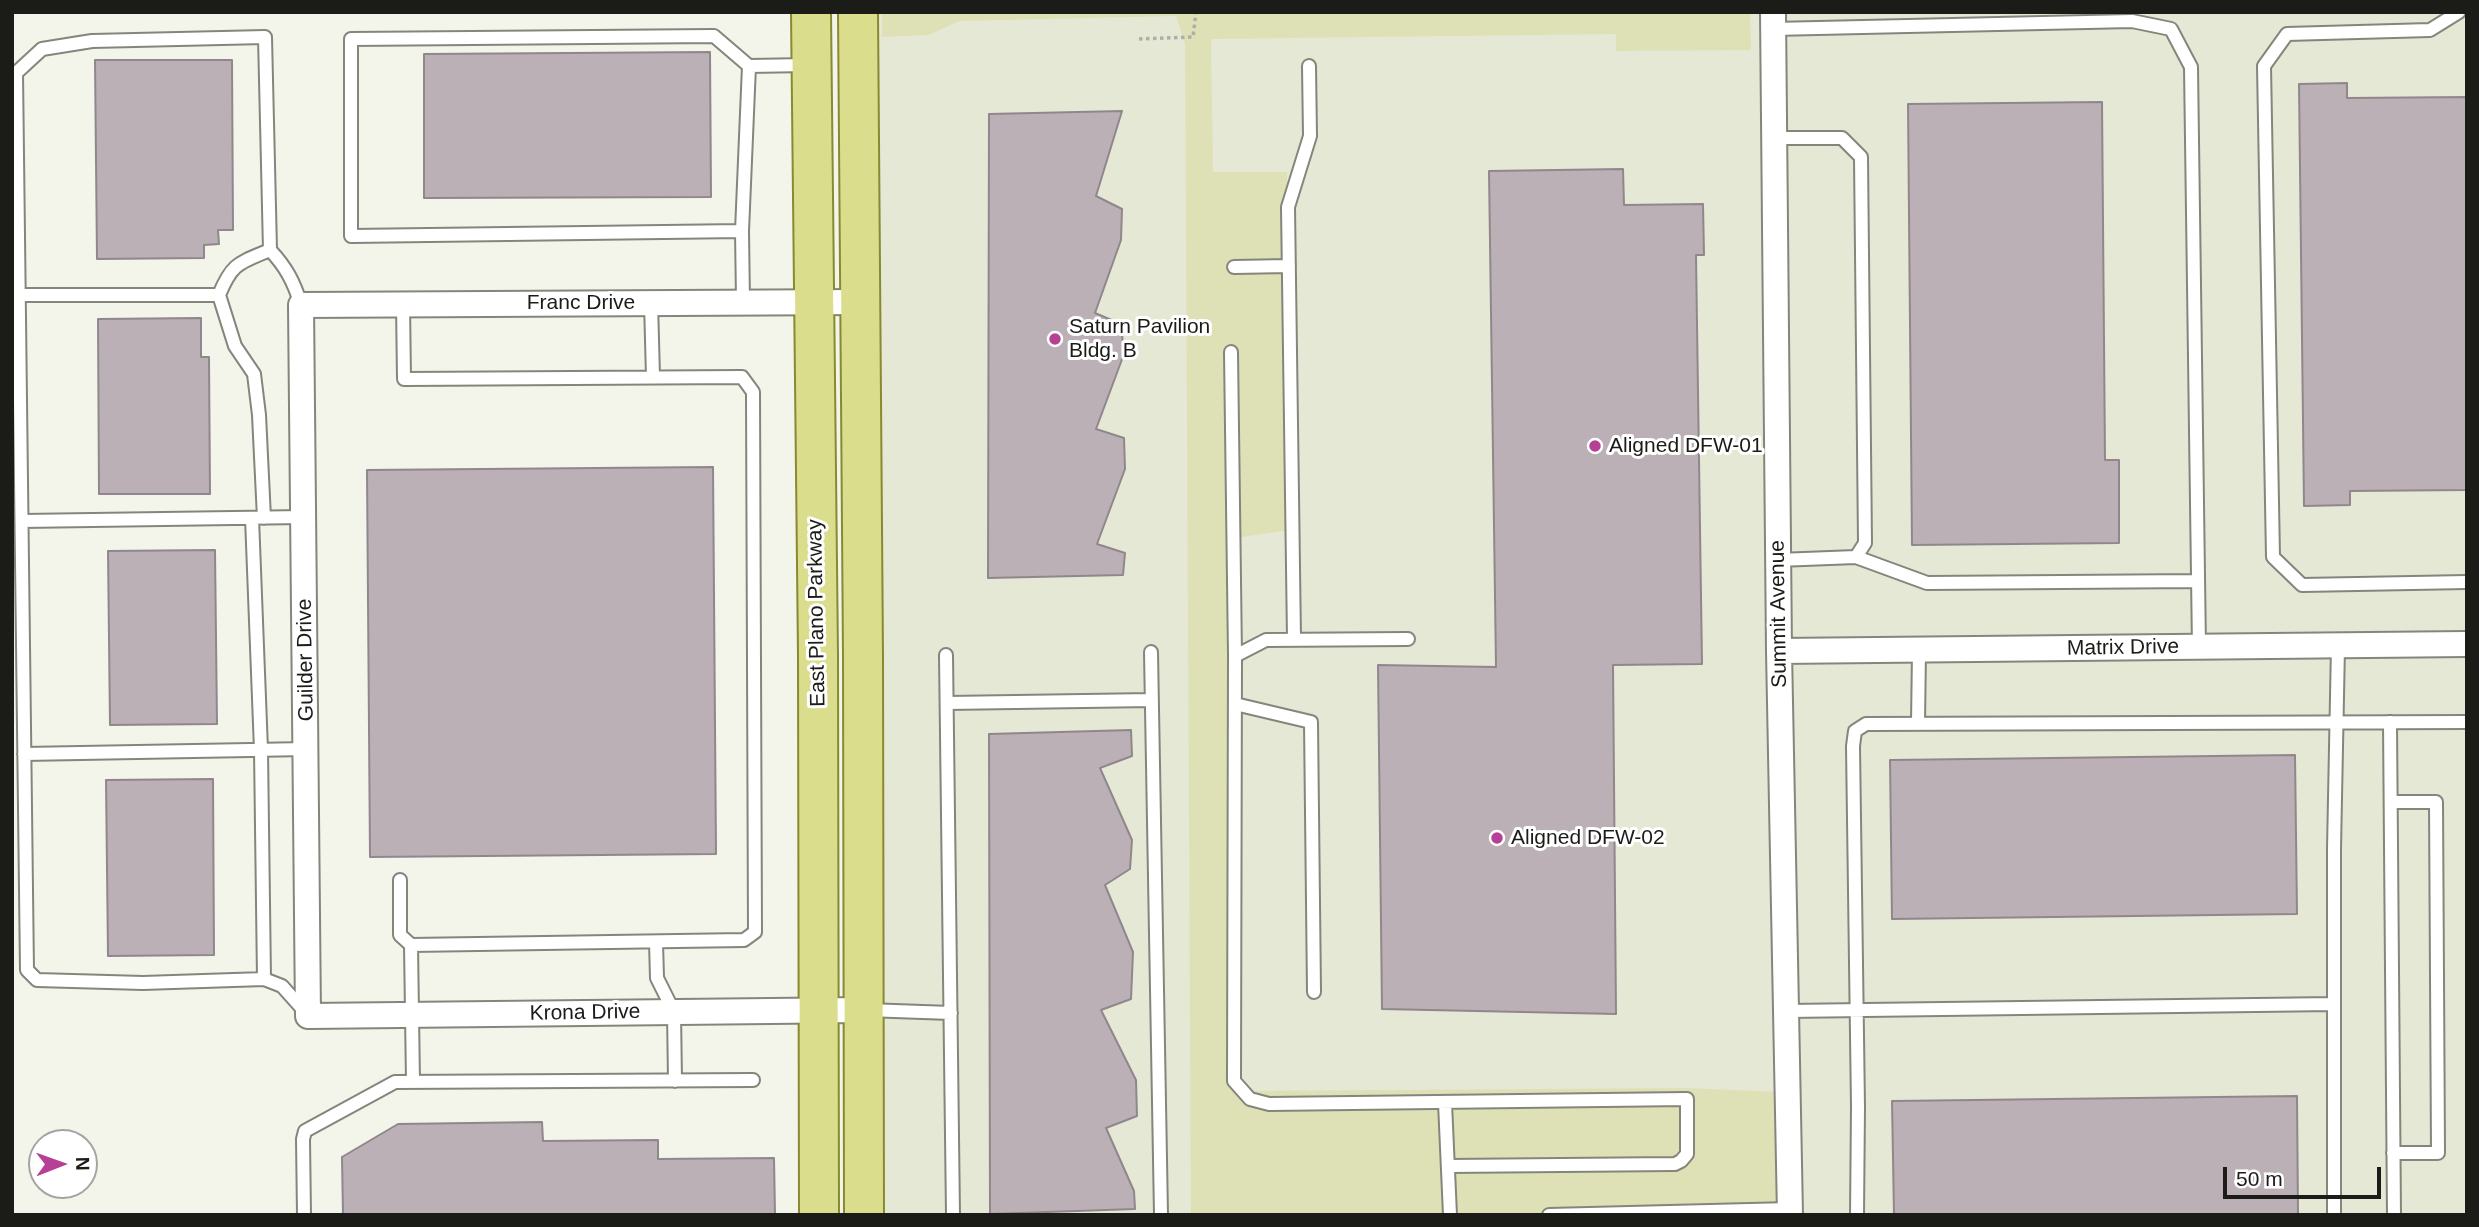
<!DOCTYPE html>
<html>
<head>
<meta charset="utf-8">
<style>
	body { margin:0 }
	#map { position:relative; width:2479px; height:1227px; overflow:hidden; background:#f3f5ea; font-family:Helvetica,sans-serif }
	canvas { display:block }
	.frame { position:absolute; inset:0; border:14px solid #1b1b18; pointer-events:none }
	.north { position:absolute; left:28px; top:1129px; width:70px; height:70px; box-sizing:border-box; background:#fff; border:2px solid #a4a4a3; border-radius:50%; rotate:89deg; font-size:19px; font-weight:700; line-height:28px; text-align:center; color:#1b1b18 }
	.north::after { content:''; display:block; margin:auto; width:24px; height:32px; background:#b74097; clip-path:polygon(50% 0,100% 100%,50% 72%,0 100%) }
	.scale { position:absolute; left:2223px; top:1167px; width:158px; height:32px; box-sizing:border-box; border:4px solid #1b1b18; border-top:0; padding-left:9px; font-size:21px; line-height:24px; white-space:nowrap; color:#1b1b18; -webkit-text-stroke:5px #fff; paint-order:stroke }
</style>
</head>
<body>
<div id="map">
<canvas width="2479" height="1227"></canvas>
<div class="frame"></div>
<div class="north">N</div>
<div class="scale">50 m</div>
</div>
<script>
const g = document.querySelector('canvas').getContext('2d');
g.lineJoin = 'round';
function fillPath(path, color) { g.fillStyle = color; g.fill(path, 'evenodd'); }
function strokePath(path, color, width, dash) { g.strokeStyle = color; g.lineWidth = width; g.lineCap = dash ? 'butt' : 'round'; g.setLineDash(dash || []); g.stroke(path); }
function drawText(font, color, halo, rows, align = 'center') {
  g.font = font + ' Helvetica,sans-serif'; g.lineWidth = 6; g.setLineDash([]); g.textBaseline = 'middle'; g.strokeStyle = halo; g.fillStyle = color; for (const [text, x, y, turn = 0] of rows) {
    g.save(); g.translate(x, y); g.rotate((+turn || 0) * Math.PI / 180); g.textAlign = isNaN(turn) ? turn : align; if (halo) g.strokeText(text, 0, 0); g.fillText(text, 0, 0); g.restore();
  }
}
const built = new Path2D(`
	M875 12H2467V1215H885Z`);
const green = new Path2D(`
	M882 12H1750L1751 50 1616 51V34L1211 39 1213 172H1287L1290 530 1235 538 1228 765 1235 1091 1687 1088 1782 1092V1215H1191L1185 44 1176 16 959 21 929 35 882 37Z`);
const building = new Path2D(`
	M710 52 711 197 424 198V54Z
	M95 60H232L233 230H218L219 244 204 245V258L97 259Z
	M2347 83V98L2467 97V490L2350 491V505L2304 506 2299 84Z
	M2102 102 2105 460H2119V543L1912 545 1908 104Z
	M1122 111 1096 196 1122 209 1121 240 1095 313 1121 324 1124 354 1096 429 1124 438 1125 469 1097 544 1125 553 1123 575 988 578 989 114Z
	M1623 169 1624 205 1703 204 1704 255H1696L1702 664 1613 665 1616 1014 1382 1009 1378 665 1496 667 1489 171Z
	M201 318V357H209L210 494H99L98 319Z
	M713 467 716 854 370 857 367 470Z
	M215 550 217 724 110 725 108 551Z
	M1131 730 1132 756 1100 768 1132 840 1130 869 1105 885 1133 952 1131 999 1101 1010 1136 1080 1137 1116 1106 1128 1134 1191 1135 1209 990 1214 989 734Z
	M2295 755 2297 914 1892 919 1890 760Z
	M213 779 214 955 108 956 106 780Z
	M2297 1096 2298 1215H1894L1892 1101Z
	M542 1122 543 1141 658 1140V1159L774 1158 775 1215H343L342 1157 398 1124Z`);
const path = new Path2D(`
	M1139 39 1193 37 1196 12`);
const service = new Path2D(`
	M2459 12 2430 30 2287 34 2264 66 2273 557 2302 585 2467 582
	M1773 29 2132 21 2171 29 2191 67 2199 648
	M1774 138H1842L1861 157 1865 543 1856 557 1778 560
	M742 231 749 66
	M1234 267 1289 266
	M19 295H219C232 263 239 263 270 250
	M219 295 235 346 254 374 259 415 264 518
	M651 302 653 377
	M743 302 742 231 351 236V39L714 36 749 66 807 65
	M403 304 404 379 742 377 753 392 755 932 744 940 411 945
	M301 305C294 282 286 267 270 250L265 37 92 41 42 49 16 73 27 970 37 980 143 983 264 979 282 986 307 1014
	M1231 352 1235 656
	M252 518 261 750 264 979
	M22 521 304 517
	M1856 557 1927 583 2198 581
	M1294 639 1288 207 1310 136 1309 66
	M1408 639 1266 640 1235 656 1234 1081 1250 1099 1269 1104 1687 1099V1154L1681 1161 1675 1164 1448 1166
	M1151 652 1161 1215
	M946 655 953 1215
	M947 703 1152 700
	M1235 704 1311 722 1314 992
	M2390 722 2394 1215
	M1918 724 1919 650
	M24 754 307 749
	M2391 802H2436L2438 1153H2393
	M400 880V935L411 945 413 1082
	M656 942 657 978 674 1012 675 1081
	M866 1010 951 1013
	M1787 1011 2334 1004
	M1445 1103 1450 1215
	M304 1215 303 1139 305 1131 395 1082 753 1080
	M1549 1215 1790 1209
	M1857 1215 1858 1107 1853 746 1855 731 1866 724 2467 722
	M2334 1215V849L2338 646`);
const minor = new Path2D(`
	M1773 12 1779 651 1790 1215
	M861 302 301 305 308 1016 863 1010
	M1779 651 2467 644`);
const primary = new Path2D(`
	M811 12 818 656 819 1215
	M858 12 863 656 864 1215`);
const markers = [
	[1055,339,7,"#b74097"],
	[1595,446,7,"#b74097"],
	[1497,838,7,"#b74097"]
];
const streetNames = [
	["Franc Drive",581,303],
	["East Plano Parkway",817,613,-91],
	["Summit Avenue",1779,614,-91],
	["Matrix Drive",2123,648,-1],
	["Guilder Drive",306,660,-91],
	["Krona Drive",585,1013,-1]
];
const poiNames = [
	["Saturn Pavilion",1069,327],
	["Bldg. B",1069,351],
	["Aligned DFW-01",1609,446],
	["Aligned DFW-02",1511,838]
];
fillPath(built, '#e6e8d6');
fillPath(green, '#dee1b6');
fillPath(building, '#bab0b6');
strokePath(building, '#90878c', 2);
strokePath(service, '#85857c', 16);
strokePath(minor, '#85857c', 28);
strokePath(primary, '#878a31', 42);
strokePath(path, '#aeb0a7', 3.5, [3.5, 3.5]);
strokePath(service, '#fff', 12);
strokePath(minor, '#fff', 24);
strokePath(primary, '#dadd8b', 38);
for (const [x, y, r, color] of markers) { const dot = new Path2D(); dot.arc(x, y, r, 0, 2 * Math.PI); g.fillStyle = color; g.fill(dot); strokePath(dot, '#fff', 2.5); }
drawText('21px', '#1b1b18', '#fff', streetNames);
drawText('21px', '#1b1b18', '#fff', poiNames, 'left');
</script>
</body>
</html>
